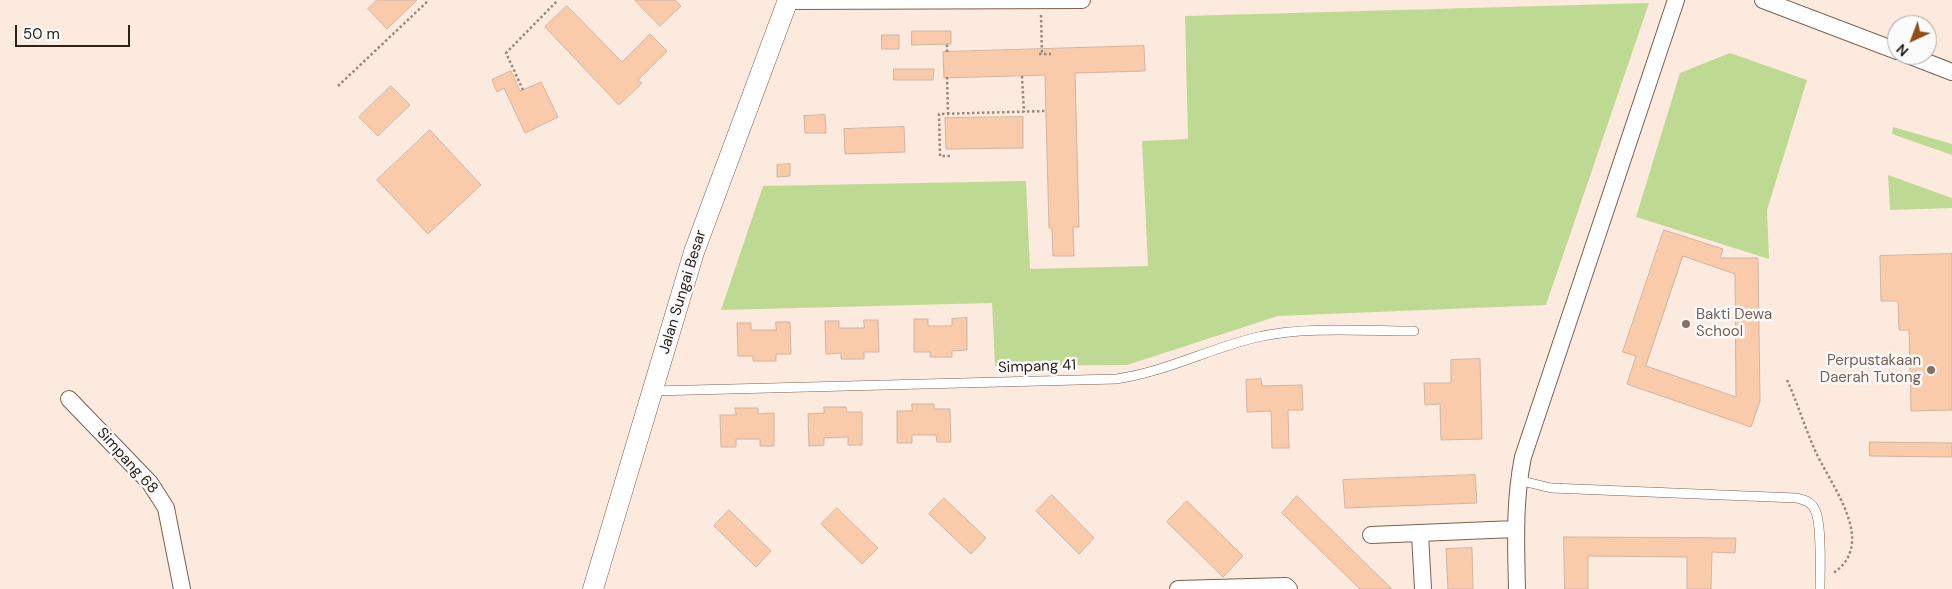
<!DOCTYPE html>
<html>
<head>
<meta charset="utf-8">
<style>
	body { margin:0 }
	#map { position:relative; width:1952px; height:589px; overflow:hidden; background:#fceade; font-family:"DM Sans",sans-serif }
	canvas { display:block }
	.north { position:absolute; left:1887px; top:15px; width:50px; height:50px; box-sizing:border-box; background:#fbfbfb; border:1px solid #a8a4a1; border-radius:50%; rotate:223deg; font-size:14px; font-weight:700; line-height:20px; text-align:center; color:#2c221a }
	.north::after { content:''; display:block; margin:auto; width:18px; height:22px; background:#904f1a; clip-path:polygon(50% 0,100% 100%,50% 72%,0 100%) }
	.scale { position:absolute; left:15px; top:25px; width:115px; height:22px; box-sizing:border-box; border:2px solid #2c221a; border-top:0; padding-left:6px; font-size:15px; line-height:18px; white-space:nowrap; color:#2c221a; -webkit-text-stroke:4px #fbfbfb; paint-order:stroke }
</style>
</head>
<body>
<div id="map">
<canvas width="1952" height="589"></canvas>
<div class="north">N</div>
<div class="scale">50 m</div>
</div>
<script>
const g = document.querySelector('canvas').getContext('2d');
g.lineJoin = 'round';
function fillPath(path, color) { g.fillStyle = color; g.fill(path, 'evenodd'); }
function strokePath(path, color, width, dash) { g.strokeStyle = color; g.lineWidth = width; g.lineCap = dash ? 'butt' : 'round'; g.setLineDash(dash || []); g.stroke(path); }
function drawText(font, color, halo, rows, align = 'center') {
  g.font = font + ' "DM Sans",sans-serif'; g.lineWidth = 5; g.setLineDash([]); g.textBaseline = 'middle'; g.strokeStyle = halo; g.fillStyle = color; for (const [text, x, y, turn = 0] of rows) {
    g.save(); g.translate(x, y); g.rotate((+turn || 0) * Math.PI / 180); g.textAlign = isNaN(turn) ? turn : align; if (halo) g.strokeText(text, 0, 0); g.fillText(text, 0, 0); g.restore();
  }
}
const green = new Path2D(`
	M1649 3 1546 305 1278 316 1127 365 995 366 992 303 721 310 763 186 1026 181 1030 269 1148 266 1142 141 1188 139 1185 16Z
	M1730 53 1807 80 1767 210 1769 259 1636 217 1680 73Z
	M1893 127 1952 144V155L1892 134Z
	M1888 175 1952 198V208L1890 210Z`);
const building = new Path2D(`
	M377 0H417L387 29 368 9Z
	M635 0H675L681 6 660 26Z
	M567 6 622 62 650 34 667 51 638 80 642 83 619 105 545 27Z
	M912 31H951V44L912 45Z
	M882 35H899V49H882Z
	M1144 46 1145 71 1075 73 1079 227H1073L1074 256H1053L1052 228H1049L1045 75 944 78 943 52Z
	M894 69H934L933 80H894Z
	M511 71 520 91 541 82 558 117 525 133 504 88 497 92 492 80Z
	M391 86 410 105 378 136 359 117Z
	M825 115 826 133H805L804 116Z
	M1023 117V148L946 149 945 118Z
	M904 127 905 152 845 154 844 129Z
	M430 130 481 185 428 234 377 180Z
	M790 164V176L777 177V165Z
	M1664 230 1723 249 1720 258H1758L1760 401 1751 427 1627 384 1636 356 1623 352ZM1683 256 1735 274 1736 397 1646 366Z
	M1952 254V410L1911 411 1909 330H1899L1898 301H1881L1880 256Z
	M967 318V350L952 351V357H930V352H914V319H928V326H952V319Z
	M864 320H878L879 352H864V359H841V353L826 354 825 321H839V328H864Z
	M776 322H790L791 354H776V361H753V356H738L737 323H751V330H776Z
	M1480 359 1482 439 1441 440 1440 404 1425 405 1424 383H1451V360Z
	M1261 379 1262 386 1302 385 1303 410H1288L1289 448H1272L1271 411 1247 412 1246 380Z
	M912 404H934V409H950L951 442H937L936 435H912V443H897V411H912Z
	M824 407H846V412H862V445H848V437L824 438V445L809 446 808 414 824 413Z
	M735 408H758V414L774 413V446H760V439H736V447H721L720 415H736Z
	M1870 442 1952 443V457L1870 456Z
	M1475 475 1477 503 1345 508 1343 480Z
	M1052 495 1094 538 1079 554 1036 511Z
	M1297 496 1351 549 1392 589H1360L1282 513Z
	M944 498 986 538 971 554 929 514Z
	M1187 501 1243 556 1223 577 1167 522Z
	M837 508 878 548 862 564 821 524Z
	M729 510 771 551 756 567 714 526Z
	M1564 537 1736 538 1735 553 1712 552 1711 589H1687V557L1588 556V589H1565Z
	M1472 548 1473 589H1448L1446 549Z`);
const path = new Path2D(`
	M1041 15 1042 54
	M947 52V44
	M1039 54H1051
	M1022 76 1024 112
	M947 77 948 113
	M338 86 429 0
	M523 90 506 53 558 0
	M950 156H940L939 114 1046 111
	M1787 380C1797 402 1804 425 1814 448 1829 484 1880 543 1832 574`);
const service = new Path2D(`
	M654 391 1116 379C1166 372 1210 348 1258 337 1305 326 1366 331 1414 331
	M1518 480 1551 488 1796 498C1804 500 1811 501 1815 510 1822 523 1820 572 1820 589`);
const minor = new Path2D(`
	M1763 0 1897 51
	M788 1 1082 0
	M1908 55 1952 72
	M69 399 150 483 166 508 182 589
	M1420 534 1423 589
	M1371 535 1515 529
	M1178 589 1286 586 1289 589
	M1517 589C1516 545 1514 501 1523 457L1676 0`);
const tertiary = new Path2D(`
	M593 589 694 252 788 0`);
const markers = [
	[1686,324,5,"#8d6e63"],
	[1931,370,5,"#8d6e63"]
];
const streetNames = [
	["Jalan Sungai Besar",683,292,-73],
	["Simpang 41",1037,367,-2],
	["Simpang 68",127,461,48]
];
const educationNames = [
	["Bakti Dewa",1696,315],
	["School",1696,332],
	["Perpustakaan",1921,361,"right"],
	["Daerah Tutong",1921,378,"right"]
];
fillPath(green, '#beda92');
fillPath(building, '#f9cbab');
strokePath(building, '#d0b4a1', 1);
strokePath(service, '#7a614f', 10);
strokePath(minor, '#7a614f', 18);
strokePath(tertiary, '#7a614f', 21);
strokePath(path, '#96887e', 2.5, [2.5, 2.5]);
strokePath(service, '#fff', 9);
strokePath(minor, '#fff', 16);
strokePath(tertiary, '#fff', 20);
for (const [x, y, r, color] of markers) { const dot = new Path2D(); dot.arc(x, y, r, 0, 2 * Math.PI); g.fillStyle = color; g.fill(dot); strokePath(dot, '#fbfbfb', 2); }
drawText('15px', '#2c221a', '#fbfbfb', streetNames);
drawText('15px', '#785e54', '#fbfbfb', educationNames, 'left');
</script>
</body>
</html>
